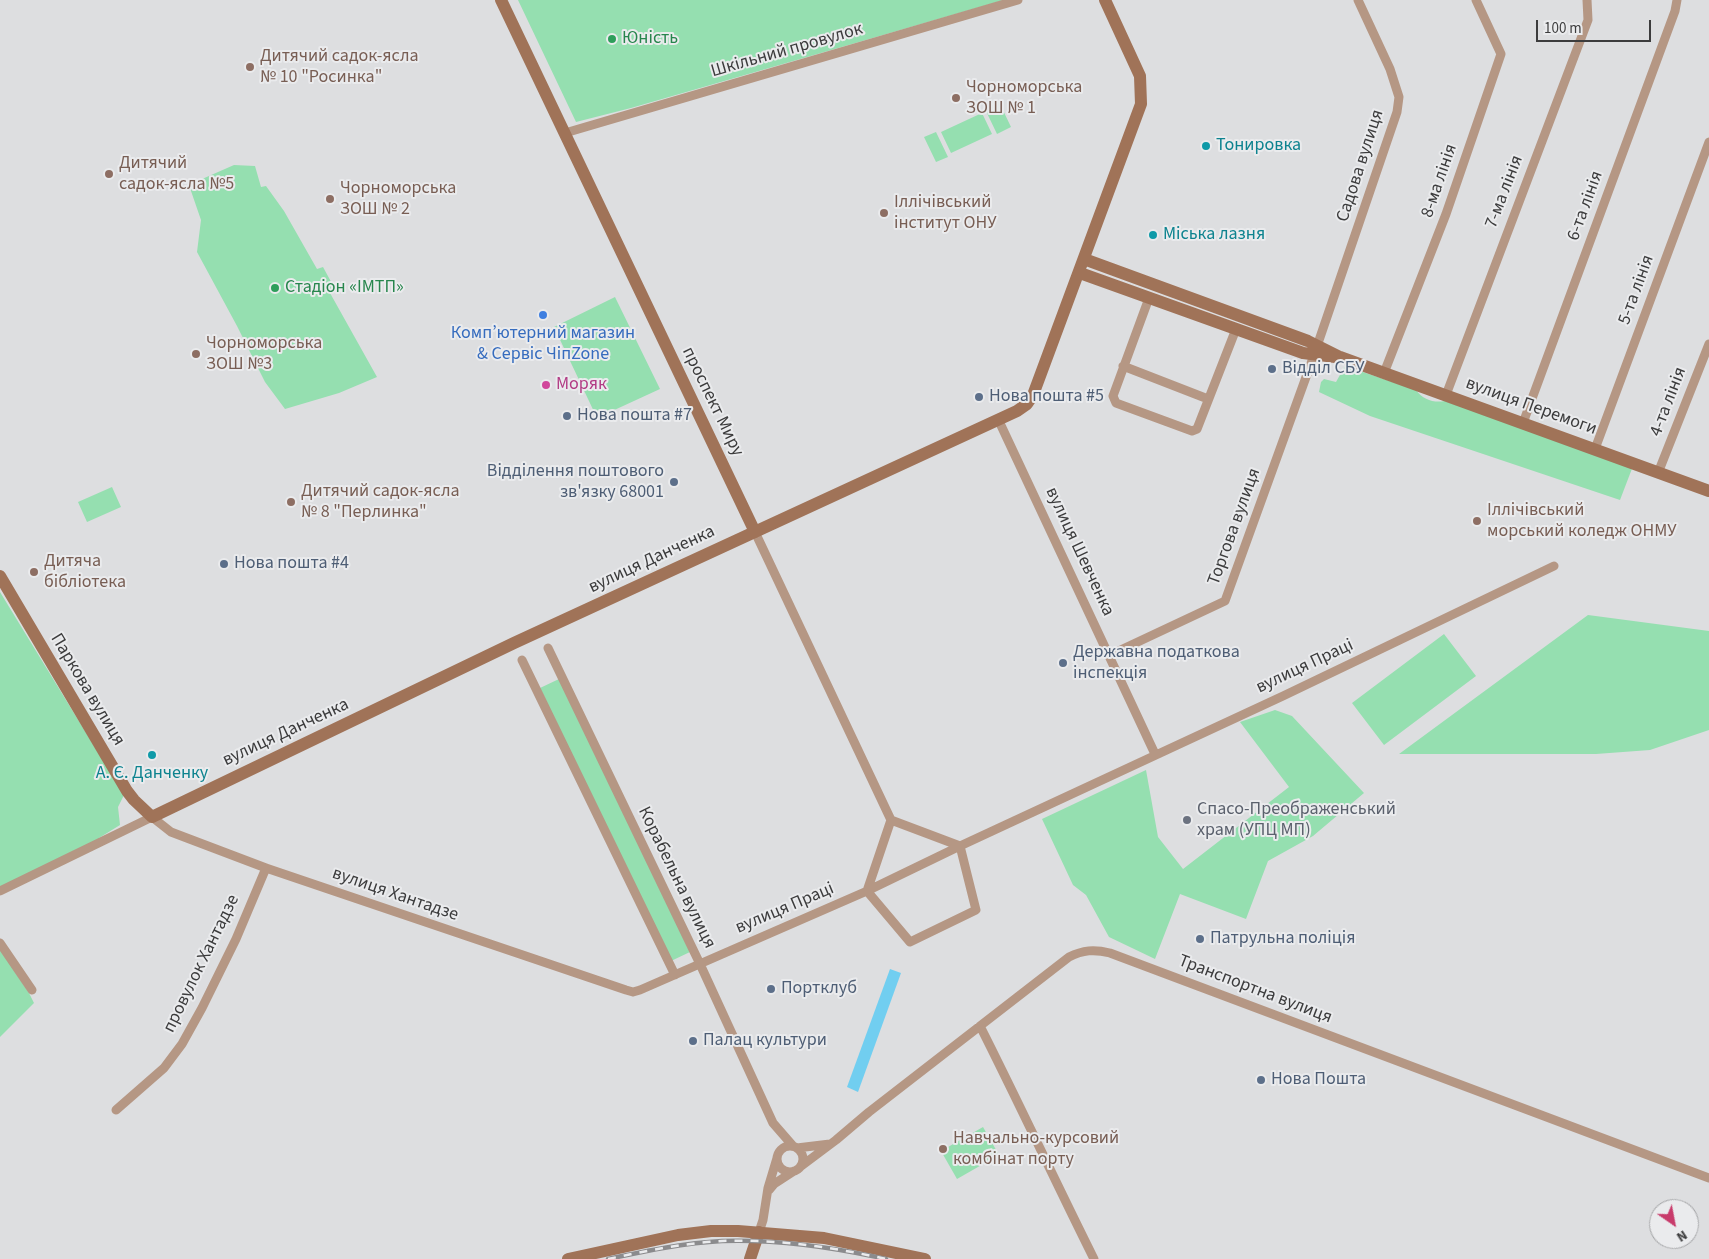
<!DOCTYPE html>
<html>
<head>
<meta charset="utf-8">
<style>
	body { margin:0 }
	#map { position:relative; width:1709px; height:1259px; overflow:hidden; background:#dddee0; font-family:"Source Sans 3",sans-serif }
	canvas { display:block }
	.north { position:absolute; left:1649px; top:1199px; width:50px; height:50px; box-sizing:border-box; background:#eaebed; border:1px solid #a4a5a7; border-radius:50%; rotate:147deg; font-size:14px; font-weight:700; line-height:20px; text-align:center; color:#3c3c3d }
	.north::after { content:''; display:block; margin:auto; width:18px; height:22px; background:#c83b6b; clip-path:polygon(50% 0,100% 100%,50% 72%,0 100%) }
	.scale { position:absolute; left:1536px; top:20px; width:115px; height:22px; box-sizing:border-box; border:2px solid #3c3c3d; border-top:0; padding-left:6px; font-size:15px; line-height:18px; white-space:nowrap; color:#3c3c3d; -webkit-text-stroke:4px #eaebed; paint-order:stroke }
</style>
</head>
<body>
<div id="map">
<canvas width="1709" height="1259"></canvas>
<div class="north">N</div>
<div class="scale">100 m</div>
</div>
<script>
const g = document.querySelector('canvas').getContext('2d');
g.lineJoin = 'round';
function fillPath(path, color) { g.fillStyle = color; g.fill(path, 'evenodd'); }
function strokePath(path, color, width, dash) { g.strokeStyle = color; g.lineWidth = width; g.lineCap = dash ? 'butt' : 'round'; g.setLineDash(dash || []); g.stroke(path); }
function drawText(font, color, halo, rows, align = 'center') {
  g.font = font + ' "Source Sans 3",sans-serif'; g.lineWidth = 4; g.setLineDash([]); g.textBaseline = 'middle'; g.strokeStyle = halo; g.fillStyle = color; for (const [text, x, y, turn = 0] of rows) {
    g.save(); g.translate(x, y); g.rotate((+turn || 0) * Math.PI / 180); g.textAlign = isNaN(turn) ? turn : align; if (halo) g.strokeText(text, 0, 0); g.fillText(text, 0, 0); g.restore();
  }
}
const green = new Path2D(`
	M518 0H1004L631 108 576 122Z
	M999 102 1011 127 997 134 985 109Z
	M982 113 992 134 951 153 941 132Z
	M936 132 948 157 936 162 924 137Z
	M234 165 255 166 261 187 266 186 284 211 317 269 323 267 335 289 330 293 377 377 339 393 285 409 265 382 237 326 197 252 201 220 191 191 193 183Z
	M615 297 660 389 597 418 554 327Z
	M1345 366 1416 390C1423 400 1434 403 1445 401L1633 466 1620 500 1370 416 1319 392 1321 382 1324 379 1336 382Z
	M112 487 121 507 87 522 78 502Z
	M0 592 124 795 118 807 120 825 99 838 101 841 0 890Z
	M1588 615 1709 631V730L1650 750 1596 754H1399Z
	M1444 634 1476 676 1384 745 1352 703Z
	M559 679 690 952 671 961 540 688Z
	M1275 710 1292 716 1364 793 1313 836 1268 861 1246 919 1180 894 1155 959 1109 937 1086 895 1073 885 1042 819 1146 770 1158 837 1183 869 1289 787 1240 722Z
	M0 949 29 993 34 1003 0 1037Z
	M983 1127 999 1155 957 1179 941 1151Z`);
const water = new Path2D(`
	M890 969 901 973 858 1092 847 1087Z`);
const street = new Path2D(`
	M565 133 1018 0
	M1149 298 1113 396 1116 403 1192 431 1197 429 1236 329
	M1123 366 1208 399
	M1384 373 1446 214 1501 54 1476 0
	M1446 395 1588 20 1587 0
	M998 419 1155 754
	M1523 423 1675 11 1677 0
	M1595 449 1709 142
	M1658 473 1709 344
	M755 532 891 820
	M548 648 700 964 773 1123 793 1146
	M1110 655 1225 601 1314 355 1397 112 1399 97 1390 69 1358 0
	M522 660 675 975
	M891 820 960 846
	M0 891 152 817 171 832 266 868 626 990 633 992 640 990 867 891 960 846 1283 696 1554 566
	M867 891 910 942 976 910 960 846
	M867 891 891 820
	M0 943 32 990
	M980 1026C1019 1103 1055 1181 1094 1259
	M116 1110 164 1068 182 1044 202 1008 236 939 266 868
	M777 1159a13 13 0 1 1 26 0a13 13 0 1 1-26 0Z
	M797 1148 830 1144
	M800 1167 836 1140 869 1112 1069 957C1083 950 1094 949 1110 953L1709 1178
	M769 1190 774 1184 794 1171
	M759 1232 763 1220 768 1188 777 1158`);
const secondary = new Path2D(`
	M501 0 755 532
	M1084 259 1308 341 1340 357 1709 491
	M1080 273 1303 353 1335 357
	M0 576 127 791 134 800 152 817 514 643 1017 411 1027 404 1033 395 1141 104 1140 76 1105 0
	M568 1259 678 1235 711 1231H738L824 1238 925 1259
	M750 1259 759 1232`);
const rail = new Path2D(`
	M608 1259C646 1251 684 1243 722 1241 778 1239 832 1247 886 1259`);
const markers = [
	[612,39,5,"#2e9e5b"],
	[250,67,5,"#8d6e63"],
	[956,98,5,"#8d6e63"],
	[1206,146,5,"#0f9aa8"],
	[109,174,5,"#8d6e63"],
	[330,199,5,"#8d6e63"],
	[884,213,5,"#8d6e63"],
	[1153,235,5,"#0f9aa8"],
	[275,288,5,"#2e9e5b"],
	[543,315,5,"#3f7fe0"],
	[196,354,5,"#8d6e63"],
	[1272,369,5,"#5c6f8a"],
	[546,385,5,"#d1479c"],
	[979,397,5,"#5c6f8a"],
	[567,416,5,"#5c6f8a"],
	[674,482,5,"#5c6f8a"],
	[291,502,5,"#8d6e63"],
	[1477,521,5,"#8d6e63"],
	[224,564,5,"#5c6f8a"],
	[34,572,5,"#8d6e63"],
	[1063,663,5,"#5c6f8a"],
	[152,755,5,"#0f9aa8"],
	[1187,820,5,"#6b7280"],
	[1200,939,5,"#5c6f8a"],
	[771,989,5,"#5c6f8a"],
	[693,1041,5,"#5c6f8a"],
	[1261,1080,5,"#5c6f8a"],
	[943,1149,5,"#8d6e63"]
];
const leisureNames = [
	["Юність",622,39],
	["Стадіон «ІМТП»",285,288]
];
const streetNames = [
	["Шкільний провулок",787,51,-16],
	["Садова вулиця",1361,166,-72],
	["8-ма лінія",1440,181,-71],
	["7-ма лінія",1505,192,-69],
	["6-та лінія",1586,206,-70],
	["5-та лінія",1637,290,-70],
	["проспект Миру",712,402,64],
	["4-та лінія",1669,402,-69],
	["вулиця Перемоги",1531,407,20],
	["Торгова вулиця",1235,527,-70],
	["вулиця Шевченка",1079,552,65],
	["вулиця Данченка",652,560,-25],
	["вулиця Праці",1305,667,-25],
	["Паркова вулиця",87,690,59],
	["вулиця Данченка",286,733,-25],
	["Корабельна вулиця",676,878,64],
	["вулиця Хантадзе",395,895,19],
	["вулиця Праці",785,909,-23],
	["провулок Хантадзе",202,964,-64],
	["Транспортна вулиця",1255,990,21]
];
const educationNames = [
	["Дитячий садок-ясла",260,57],
	["№ 10 \"Росинка\"",260,78],
	["Чорноморська",966,88],
	["ЗОШ № 1",966,109],
	["Дитячий",119,164],
	["садок-ясла №5",119,185],
	["Чорноморська",340,189],
	["ЗОШ № 2",340,210],
	["Іллічівський",894,203],
	["інститут ОНУ",894,224],
	["Чорноморська",206,344],
	["ЗОШ №3",206,365],
	["Дитячий садок-ясла",301,492],
	["№ 8 \"Перлинка\"",301,513],
	["Іллічівський",1487,511],
	["морський коледж ОНМУ",1487,532],
	["Дитяча",44,562],
	["бібліотека",44,583],
	["Навчально-курсовий",953,1139],
	["комбінат порту",953,1160]
];
const cultureNames = [
	["Тонировка",1216,146],
	["Міська лазня",1163,235],
	["А. Є. Данченку",152,774,"center"]
];
const shopNames = [
	["Комп’ютерний магазин",543,334],
	["& Сервіс ЧіпZone",543,355]
];
const serviceNames = [
	["Відділ СБУ",1282,369],
	["Нова пошта #5",989,397],
	["Нова пошта #7",577,416],
	["Відділення поштового",664,472,"right"],
	["зв'язку 68001",664,493,"right"],
	["Нова пошта #4",234,564],
	["Державна податкова",1073,653],
	["інспекція",1073,674],
	["Патрульна поліція",1210,939],
	["Портклуб",781,989],
	["Палац культури",703,1041],
	["Нова Пошта",1271,1080]
];
const hotelNames = [
	["Моряк",556,385]
];
const worshipNames = [
	["Спасо-Преображенський",1197,810],
	["храм (УПЦ МП)",1197,831]
];
fillPath(green, '#95dfb0');
fillPath(water, '#71cef0');
strokePath(street, '#b59784', 9);
strokePath(secondary, '#a07358', 12);
strokePath(rail, '#8b8b8d', 4.5);
strokePath(rail, '#eaebed', 2.5, [8]);
for (const [x, y, r, color] of markers) { const dot = new Path2D(); dot.arc(x, y, r, 0, 2 * Math.PI); g.fillStyle = color; g.fill(dot); strokePath(dot, '#eaebed', 2); }
drawText('18px', '#27864d', '#eaebed', leisureNames, 'left');
drawText('18px', '#3c3c3d', '#eaebed', streetNames);
drawText('18px', '#785e54', '#eaebed', educationNames, 'left');
drawText('18px', '#0d838f', '#eaebed', cultureNames, 'left');
drawText('18px', '#366cbe', '#eaebed', shopNames);
drawText('18px', '#4e5e75', '#eaebed', serviceNames, 'left');
drawText('18px', '#b23c85', '#eaebed', hotelNames, 'left');
drawText('18px', '#5b616d', '#eaebed', worshipNames, 'left');
</script>
</body>
</html>
